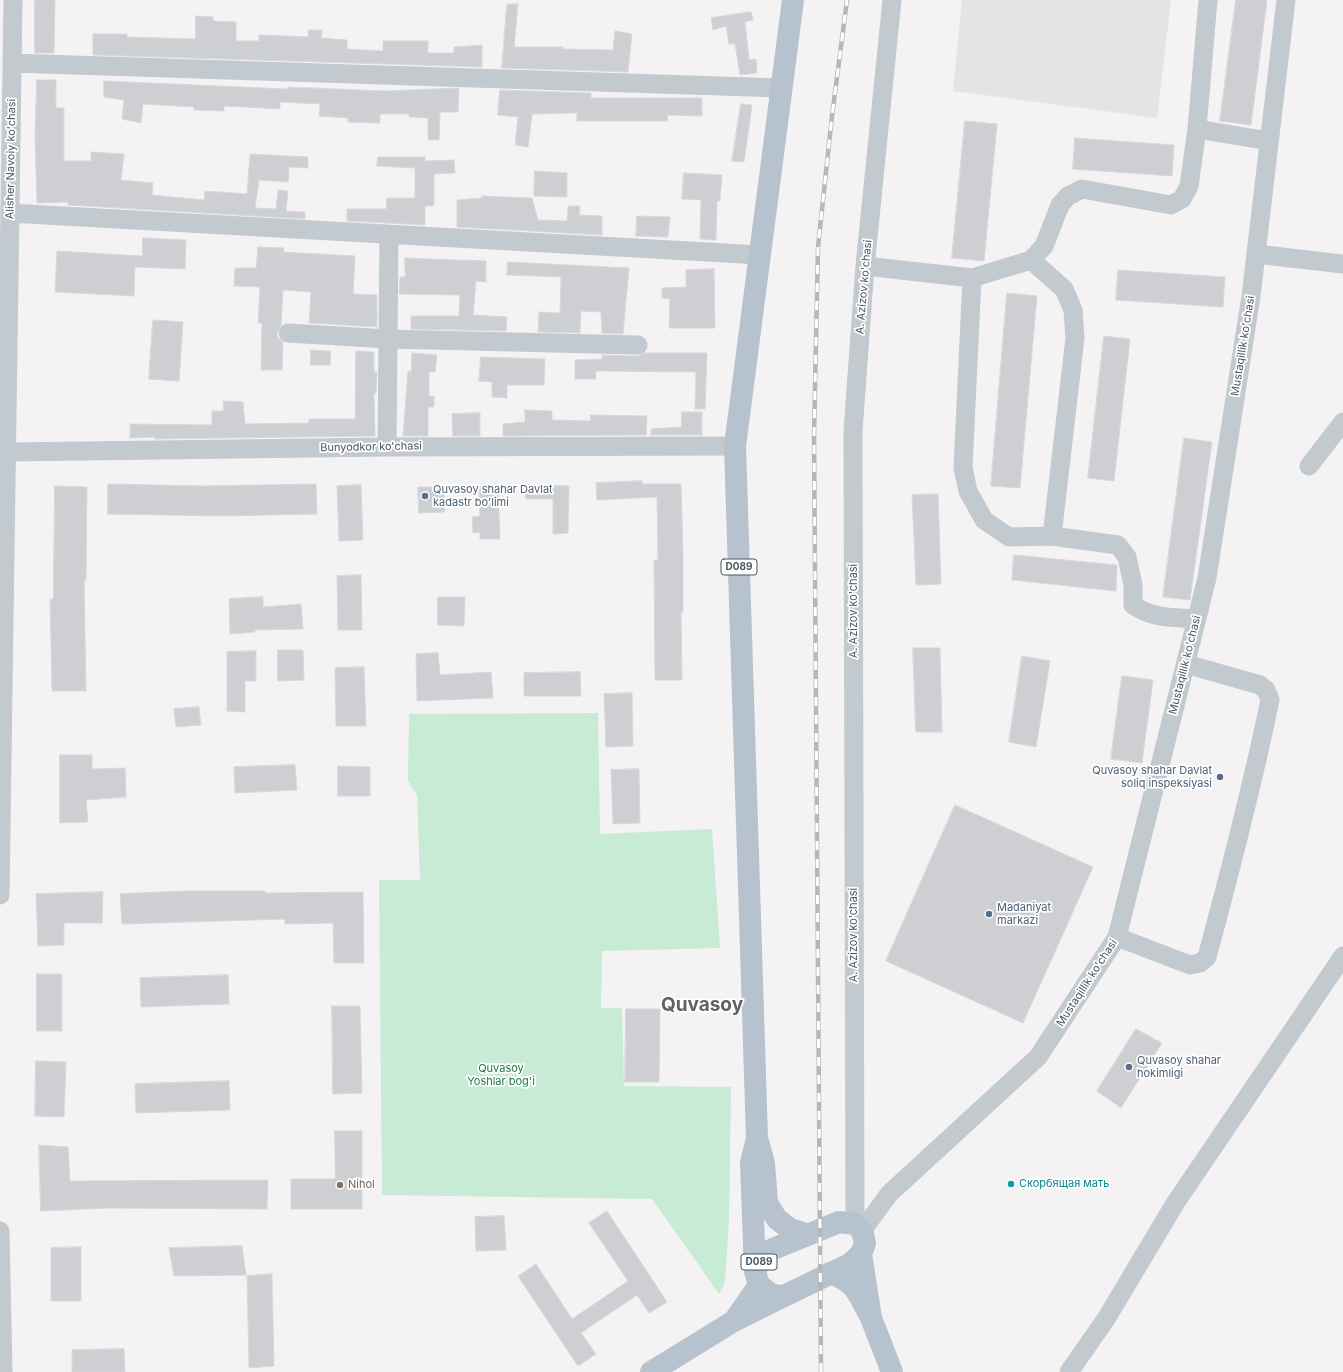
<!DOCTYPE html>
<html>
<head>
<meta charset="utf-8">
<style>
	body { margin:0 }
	canvas { display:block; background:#f4f2f2 }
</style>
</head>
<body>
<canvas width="1343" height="1372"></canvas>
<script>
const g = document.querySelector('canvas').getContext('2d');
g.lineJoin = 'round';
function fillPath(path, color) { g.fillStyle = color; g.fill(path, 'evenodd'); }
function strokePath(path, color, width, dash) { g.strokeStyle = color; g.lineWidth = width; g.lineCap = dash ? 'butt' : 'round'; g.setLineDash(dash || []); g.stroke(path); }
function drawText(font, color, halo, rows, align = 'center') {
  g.font = font + ' Inter,sans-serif'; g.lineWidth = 3.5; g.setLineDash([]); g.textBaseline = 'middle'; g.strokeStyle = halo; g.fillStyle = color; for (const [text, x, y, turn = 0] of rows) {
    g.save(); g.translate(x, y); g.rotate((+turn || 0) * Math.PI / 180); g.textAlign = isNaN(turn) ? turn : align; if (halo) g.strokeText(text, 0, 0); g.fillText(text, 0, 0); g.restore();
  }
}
const education = new Path2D(`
	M962 0H1171L1157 118 953 91Z`);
const green = new Path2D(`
	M598 713 600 834 712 829 720 948 602 951 601 1008H622L624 1086 731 1087 729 1219 725 1282 719 1294 652 1199 382 1195 379 880H420L417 795 408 781 409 714Z`);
const building = new Path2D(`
	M35 0H55L54 53H35Z
	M1236 0H1267L1251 125 1220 121Z
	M507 4H518L514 47H563L562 49 613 50 615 31 632 34 628 72 502 68Z
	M751 12 753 20 745 22 749 60 756 59 757 73 740 75 735 44H729L726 26 713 30 711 18Z
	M196 16 213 17V21L236 22V41H259V35L308 37V30H322L321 38 347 40V49L383 51V41H428V53H454V47L482 45V67L93 55V34H127V37L195 39Z
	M37 80H56V108H64V161H91V152L124 154 121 180 153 183 152 195 204 200 205 191 247 194 250 154 308 157V168L289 167 288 182 259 180 255 208 276 209 278 190 288 191 286 211 305 212V219L68 205V202L37 203 35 136Z
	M104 81 288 89V87L385 91 459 88 458 112H440L439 140H428V118L409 117V114H380V123L348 122V118L319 116 320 104 280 102V109L224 106V111L194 110V107L143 104 141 123 122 119 124 100 104 97Z
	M500 90 591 93V98H702V116L668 115 667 121H577V113L532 114 528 147 515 145 518 117 498 115Z
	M741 104 752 105 744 162 732 161Z
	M965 121 997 124 984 261 952 258Z
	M1075 138 1174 145 1172 176 1073 169Z
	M378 157H425V161L454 160 455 173 434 174V206H425V225L347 221V209H386L387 198H415V168L377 166Z
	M535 171 567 173V197L534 196Z
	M684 173 722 175 720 201H717L716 240 700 239 701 200 682 199Z
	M482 196 532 198 538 220 567 221 568 206H580L579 215 602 216V235L457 227V200L482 198Z
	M637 216 670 217 668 237 636 236Z
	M143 238 186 240 185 269 135 267 134 296 55 292 57 251 142 256Z
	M258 247 284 248 283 252 355 256 353 294 377 295V327L309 323 311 292 283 290 281 325 277 333 278 338 283 342 282 370H261L262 323H258L260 287 234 286 235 268H256Z
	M405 258 486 261V282L476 281 473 315 507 317 506 331 411 329V316H459L460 295 399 294 400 277H405Z
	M508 262 629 268 623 334 602 333 601 312 581 311 580 333 538 332 539 312 560 313 561 277 507 275Z
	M714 269 715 328H669L670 299 662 298V288L686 287V270Z
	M1118 270 1225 277 1223 307 1116 300Z
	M1007 293 1037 296 1020 488 991 486Z
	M153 320 183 322 179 381 149 379Z
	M1104 336 1130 339 1114 481 1088 478Z
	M311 350 331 351 330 365H311Z
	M356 351 374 352V372H377L376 393H374L375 436 155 439V437L130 438V424L212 425V411H224L223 401 243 402 245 424 309 423V419H355Z
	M412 353 437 355 435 372H429V396H434V407H428V436H403L408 371 411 372Z
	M645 353H707L705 409H695L696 372 596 371V379H575V360L602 359V355L638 356Z
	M481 357 545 359 544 385H507V398L492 397V382L479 381Z
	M525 410 552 411V420L591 421 590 415 647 416 646 435 503 436V424L525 422Z
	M682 412H702V435H651V429L681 427Z
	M480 413V436H453L452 414Z
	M1184 438 1212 442 1190 600 1163 597Z
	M642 481V484H681L683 554V612H681L682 680H655L654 560H658L657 497 597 500 596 483Z
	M108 484 203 486 316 484 317 514 220 516 108 514Z
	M361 485 363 540 339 541 337 486Z
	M526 485 569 486 568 533 553 534V499H526Z
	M55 486 87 487 86 580H84L86 691H52L50 599H53Z
	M498 486 500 539H480V532L473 533 472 517 480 516 479 487Z
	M418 487H444L445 512 419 513Z
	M938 494 941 584 916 585 912 495Z
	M1014 555 1117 565 1116 591 1012 580Z
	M361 575 362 630H338L337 576Z
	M263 597V607L301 604 303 629 255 630V632L230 634 229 599Z
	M438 597H465L464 626 438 625Z
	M913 648H940L942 732H916Z
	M278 650H303L304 680 278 681Z
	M256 651V681H245V712L227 711V652Z
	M438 653 440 675 491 672 493 698 417 701 416 654Z
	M1022 656 1050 661 1036 747 1009 742Z
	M364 667 366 726H336L335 668Z
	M580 672 581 696H524V673Z
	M1122 676 1153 680 1142 763 1111 759Z
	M632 693 633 746 606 747 604 694Z
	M199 707 201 725 176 727 174 709Z
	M60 755H92V769L125 768 126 797 86 800 88 822 60 823Z
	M295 765 297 790 235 793 234 767Z
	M338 766 370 767V796H338Z
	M639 769 640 823 613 824 611 770Z
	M955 805 1093 867 1023 1023 886 961Z
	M184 891H265V893L363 892 364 963H334L333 923 285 924V919L122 924 120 894Z
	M103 892 102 923H64V945L38 946 36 894Z
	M37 974H62V1031H37Z
	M228 975 229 1004 141 1007 140 978Z
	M332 1006H360L362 1093 333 1094Z
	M626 1009H660L659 1082H625Z
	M1136 1029 1162 1043 1121 1108 1097 1091Z
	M36 1061 66 1062 64 1117 35 1116Z
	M229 1081 230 1110 136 1113 135 1084Z
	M335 1131H362V1209H291V1179H335Z
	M39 1145 68 1147 70 1181 268 1180 267 1209 109 1208 41 1211Z
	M607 1211 667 1302 649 1313 637 1295 581 1333 596 1354 578 1366 518 1276 536 1264 572 1319 628 1281 589 1223Z
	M504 1216 506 1250 476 1251 475 1217Z
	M242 1246 246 1275 174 1276 169 1248Z
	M81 1247V1301H51V1248Z
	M272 1274 274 1366 249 1368 247 1276Z
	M124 1349 125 1372H72V1350Z`);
const minor = new Path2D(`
	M12 63 782 88
	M1197 129 1269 141
	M10 213 760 255
	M1256 254 1343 264
	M1031 260 1064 289 1073 310 1075 338 1052 536
	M865 266 972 278 1031 260 1044 246 1060 205 1068 196 1082 189 1171 205 1182 199 1189 186 1197 129 1208 0
	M972 278 963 468 968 491 984 520 1009 537 1052 536 1118 545 1127 557 1133 585V605C1153 619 1173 617 1197 619
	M288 333 388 339 638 345
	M387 447 389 234
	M7 452 387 447 735 446
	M1309 466 1343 422
	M0 895 13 0
	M1117 937 1190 965 1200 963 1207 957C1230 872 1252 787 1270 700L1266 690 1260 685 1186 664
	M855 1224 853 431 865 266 892 0
	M0 1231 3 1372
	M862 1231 889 1194 1038 1057 1117 937 1207 578 1251 296 1286 0
	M1069 1372 1106 1319 1176 1202 1343 956`);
const major = new Path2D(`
	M757 1138 735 446 793 0
	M755 1271 751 1163 757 1138 764 1163 767 1203 777 1219 790 1229 806 1234
	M830 1273C857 1283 858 1294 871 1318L861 1254 865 1243 862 1231 855 1224 839 1222 773 1249 763 1255 755 1271 759 1285 772 1295 784 1296 850 1264 861 1254
	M759 1285 734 1321 784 1296
	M871 1318 892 1372
	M651 1372 734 1321`);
const rail = new Path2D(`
	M821 1372 814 436 818 247 832 116 847 0`);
const markers = [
	[425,496,4,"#5c6f8a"],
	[1220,777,4,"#5c6f8a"],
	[989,914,4,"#5c6f8a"],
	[1129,1067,4,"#5c6f8a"],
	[1011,1184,4,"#0f9aa8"],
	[340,1185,4,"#8d6e63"]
];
const shields = [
	[739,567,36],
	[759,1262,36]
];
const shieldNames = [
	["D089",739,567],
	["D089",759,1262]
];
const streetNames = [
	["Alisher Navoiy ko'chasi",11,159,-89],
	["A. Azizov ko'chasi",864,287,-85],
	["Mustaqillik ko'chasi",1243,346,-81],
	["Bunyodkor ko'chasi",371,447,-1],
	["A. Azizov ko'chasi",854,611,-90],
	["Mustaqillik ko'chasi",1185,665,-76],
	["A. Azizov ko'chasi",854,935,-90],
	["Mustaqillik ko'chasi",1087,983,-57]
];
const serviceNames = [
	["Quvasoy shahar Davlat",433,490],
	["kadastr bo'limi",433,503],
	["Quvasoy shahar Davlat",1212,771,"right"],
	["soliq inspeksiyasi",1212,784,"right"],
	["Madaniyat",997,908],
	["markazi",997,921],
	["Quvasoy shahar",1137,1061],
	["hokimligi",1137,1074]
];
const parkNames = [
	["Quvasoy",501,1069],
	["Yoshlar bog'i",501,1082]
];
const cultureNames = [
	["Скорбящая мать",1019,1184]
];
const educationNames = [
	["Nihol",348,1185]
];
const townNames = [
	["Quvasoy",702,1005]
];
fillPath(education, '#e5e3e4');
fillPath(green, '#c7ebd4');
fillPath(building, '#cdcfd3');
strokePath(building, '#d7d9dc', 1);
strokePath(minor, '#c2c9cf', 19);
strokePath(major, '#b6c2cd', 22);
strokePath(rail, '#b5b8bb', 4.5);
strokePath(rail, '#fff', 3, [9]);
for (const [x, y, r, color] of markers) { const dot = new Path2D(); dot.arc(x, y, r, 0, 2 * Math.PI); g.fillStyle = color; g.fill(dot); strokePath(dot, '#fff', 1.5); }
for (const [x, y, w] of shields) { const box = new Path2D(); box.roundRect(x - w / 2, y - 8, w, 16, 3); g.fillStyle = '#fff'; g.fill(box); strokePath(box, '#4c565d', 1); }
drawText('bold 10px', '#4c565d', null, shieldNames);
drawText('11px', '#4c565d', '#fff', streetNames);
drawText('11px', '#4e5e75', '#fff', serviceNames, 'left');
drawText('11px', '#24784b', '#fff', parkNames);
drawText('11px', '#0d838f', '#fff', cultureNames, 'left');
drawText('11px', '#785e54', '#fff', educationNames, 'left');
drawText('bold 19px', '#5f6366', '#fff', townNames);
</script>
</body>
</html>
